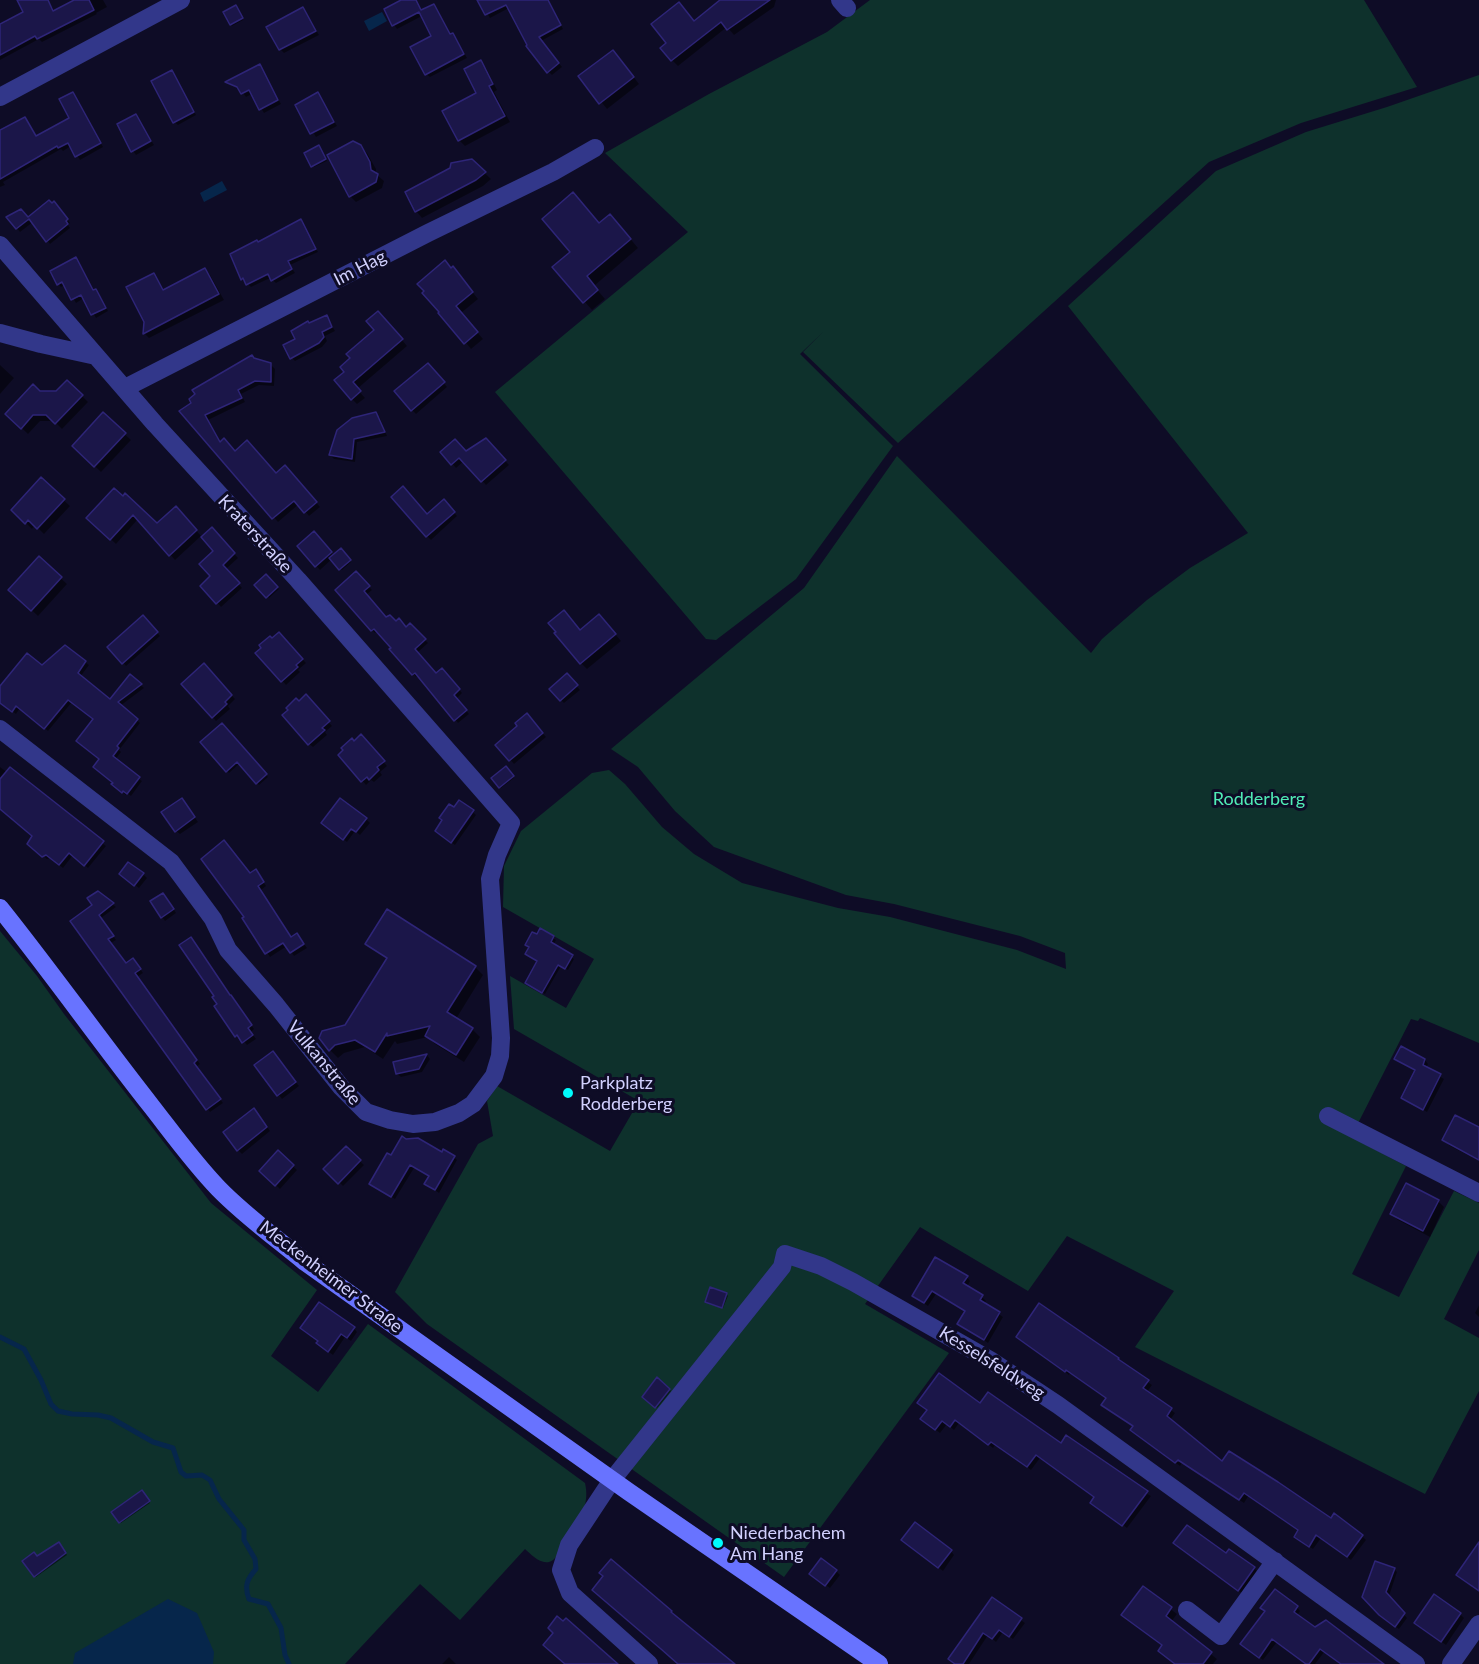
<!DOCTYPE html>
<html>
<head>
<meta charset="utf-8">
<style>
	body { margin:0 }
	canvas { display:block; background:#0e0c26 }
</style>
</head>
<body>
<canvas width="1479" height="1664"></canvas>
<script>
const g = document.querySelector('canvas').getContext('2d');
g.lineJoin = 'round';
function fillPath(path, color) { g.fillStyle = color; g.fill(path, 'evenodd'); }
function strokePath(path, color, width, dash) { g.strokeStyle = color; g.lineWidth = width; g.lineCap = dash ? 'butt' : 'round'; g.setLineDash(dash || []); g.stroke(path); }
function drawText(font, color, halo, rows, align = 'center') {
  g.font = font + ' Lato,sans-serif'; g.lineWidth = 6; g.setLineDash([]); g.textBaseline = 'middle'; g.strokeStyle = halo; g.fillStyle = color; for (const [text, x, y, turn = 0] of rows) {
    g.save(); g.translate(x, y); g.rotate((+turn || 0) * Math.PI / 180); g.textAlign = isNaN(turn) ? turn : align; if (halo) g.strokeText(text, 0, 0); g.fillText(text, 0, 0); g.restore();
  }
}
const green = new Path2D(`
	M870 0H1364L1417 87 1301 123 1209 162 898 443 803 352 823 332 800 354 893 446 796 579 716 640 706 639 495 392 688 232 605 153 709 94 827 32Z
	M1479 75V1043L1420 1018 1418 1021 1411 1019 1351 1137 1406 1166 1352 1274 1399 1297 1454 1191 1479 1203V1250L1444 1319 1479 1338V1391L1425 1494 1135 1347 1174 1291 1067 1236 1028 1291 920 1227 865 1304 949 1353 784 1577 427 1324 395 1292 478 1144 493 1136 487 1101 497 1086 610 1151 639 1101 514 1029 510 976 566 1008 594 959 503 907 504 866 521 831 592 773 609 770 625 784 662 827 694 854 742 883 838 908 890 917 1017 950 1066 969 1065 953 1020 936 894 904 846 895 714 847 675 811 638 767 611 749 804 588 897 456 1091 653 1102 639 1147 600 1190 568 1248 533 1068 306 1216 171 1306 132 1387 107Z
	M0 931 37 976 64 1014 211 1203 317 1290 271 1356 318 1392 368 1324 585 1483C587 1492 587 1501 583 1511 578 1521 559 1561 549 1562 539 1564 531 1554 525 1549L460 1620 420 1584 345 1664H0Z`);
const water = new Path2D(`
	M382 12 387 21 369 31 364 21Z
	M222 181 227 190 204 202 200 193Z
	M168 1599 197 1613 214 1652 213 1664H73L75 1653Z`);
const shadow = new Path2D(`
	M27 0H48L55 12 77 0H103L107 7 96 13 97 14 42 42 39 39 0 60V26L25 12Z
	M404 0H416L422 12 456 38 467 58 430 77 426 74 433 37 422 16 397 29 394 25Z
	M479 0H548L563 29 541 41 562 67 552 75 549 72 528 46 509 8 490 18Z
	M723 0H776L774 7 734 35 727 27 678 66 672 60 668 43Z
	M237 8 243 20 232 26 231 24Z
	M303 9 319 35 284 53 280 49Z
	M619 58 639 84 607 109 580 76Z
	M480 62 486 68 497 90 494 92 510 122 465 146 459 140 478 94Z
	M259 66 281 104 264 113 252 94 246 97 240 89 228 82Z
	M172 72 196 115 178 125 174 122Z
	M73 93 103 147 80 160 71 146 63 151 61 149 3 182 5 185 0 187V132L25 118 37 138 71 119Z
	M318 94 337 126 316 137 297 106Z
	M136 115 154 145 136 155 133 151Z
	M360 146 367 153 376 169V174L384 181 382 188 356 202 350 196Z
	M320 148 327 161 314 167 313 166Z
	M472 161 491 179 483 186 422 218 416 211 407 193Z
	M58 207 70 223 68 225 70 228 50 244 33 222 20 232 8 217 28 219Z
	M300 221 318 252 290 265 295 273 276 283 270 278 251 287 242 279 259 243Z
	M600 224H618L638 248 594 286 605 299 592 310 554 267Z
	M76 259 94 292 96 291 99 294 108 311 96 318 84 298 76 303 65 285 61 287 58 284Z
	M453 268 478 299 461 313 483 339 471 349 441 312 451 269Z
	M205 269 210 275 224 300 149 338 144 333 154 275 165 291Z
	M327 317 335 331 325 336 327 341 322 347 295 361 292 358 297 340 309 324Z
	M384 318 407 346 357 389 365 398 357 404 352 399 346 372Z
	M255 360 271 365 275 369 274 386 259 385 241 394 245 402 208 420 221 443 235 452 277 475 289 471 320 507 309 516 299 504 278 522 181 412Z
	M0 365 14 378 0 394Z
	M432 368 447 387 416 414 412 410Z
	M68 382 88 402 62 429 54 421H40L28 434 7 414 40 393H57Z
	M103 414 131 440 101 472 74 446Z
	M376 414 380 418 387 436 357 442 355 462 334 459 330 455Z
	M486 440 509 465 486 485 464 461 456 468 442 452 466 453Z
	M41 479 70 506 44 534 35 525 32 529 13 510Z
	M114 490 157 525 181 513 201 536 175 560 138 519 116 544 88 518Z
	M444 501 457 516 431 540 427 536 428 516Z
	M212 529 238 558 226 569 242 588 221 607 202 586 212 576 215 551Z
	M318 537 334 556 341 550 351 562 342 570 332 559 320 570 299 547Z
	M39 558 67 584 38 616 10 590Z
	M356 573 372 590 366 595 387 619 406 628 410 625 428 643 417 653 436 675 445 673 462 693 456 699 469 714 458 723 419 675 416 677 378 631 375 633 372 630Z
	M266 576 279 589 269 598 257 585Z
	M143 617 160 636 126 666 109 647Z
	M605 622 621 641 587 669 581 663V632Z
	M279 634 306 663 298 670 300 672 286 685 258 653Z
	M65 647 89 665 80 677 110 701 130 676 144 688 120 706 140 723 119 750 121 752 115 760 142 781 131 796 127 793 126 795 116 788 100 760 95 720 72 702 48 731 20 708 16 714 0 702V688L42 667Z
	M204 666 235 699 228 706 230 709 216 721 183 685Z
	M567 675 580 690 564 703 561 700Z
	M310 700 332 726 325 732 327 735 313 747 309 744 299 703Z
	M530 719 546 737 514 764 497 745Z
	M222 725 268 777 259 785 240 763 229 773 202 743Z
	M361 736 387 766 380 772 382 775 374 782 371 780 366 785 340 755Z
	M0 767 106 846 88 868 73 855 63 868 50 858 47 859 32 847 34 836 0 809Z
	M506 768 514 778 501 788 493 779Z
	M185 803 198 822 180 834 176 831Z
	M473 812 476 815 455 845 440 834Z
	M366 819 370 823 360 835 355 831 347 842 327 827Z
	M143 874 147 878 139 888 125 878Z
	M259 875 266 886 261 890 291 938H300L307 948 294 956 287 946 270 957 244 918 246 917Z
	M98 892 116 907 101 918 116 940 111 943 126 965 136 963 143 973 137 977 200 1064 196 1067 223 1103 210 1112 72 922 94 906Z
	M167 898 176 913 165 921 162 917Z
	M541 930 556 940 553 945 574 959 568 970 561 966 545 994 529 985 538 961 537 936Z
	M191 939 254 1029 251 1032 256 1039 247 1045 241 1038 239 1040 236 1036 216 1007 219 1005 216 996Z
	M367 944 475 967 483 975 456 1019 472 1029 480 1037 464 1062 435 1044 428 1037 397 1044 395 1041 383 1059 365 1047 344 1053 338 1058 330 1050 388 960Z
	M427 1055 430 1059 422 1072 401 1077 397 1074 395 1063Z
	M276 1057 299 1086 282 1099 256 1066Z
	M1396 1059 1425 1060 1428 1064 1426 1068 1444 1079 1427 1112 1403 1098 1416 1071Z
	M258 1114 270 1131 242 1154 238 1150Z
	M1479 1129V1161L1450 1146 1443 1140Z
	M346 1148 364 1165 343 1186 326 1169Z
	M278 1152 297 1170 280 1189 261 1171Z
	M442 1154 454 1157 457 1160 439 1193 426 1184 430 1177 414 1168 395 1199 374 1187 392 1157Z
	M1438 1201 1444 1207 1430 1237 1398 1220 1392 1214Z
	M967 1277 970 1281 967 1287 982 1297 986 1301 984 1304 1003 1317 988 1343 959 1323 966 1312 936 1294 928 1306 913 1296Z
	M726 1294 728 1296 723 1308 708 1303Z
	M1039 1305 1118 1359 1121 1363 1148 1382 1152 1385 1147 1392 1175 1413 1170 1420 1223 1463 1331 1520 1334 1516 1362 1536 1366 1540 1351 1560 1321 1538 1313 1549 1300 1541V1531L1249 1495 1244 1503 1182 1463 1180 1466 1136 1434 1134 1427 1107 1408 1108 1398 1070 1373 1069 1375 1022 1340Z
	M1479 1305V1317L1475 1313Z
	M354 1328 357 1332 351 1341 345 1337 333 1355 322 1347 320 1341Z
	M657 1379 671 1391 657 1408 644 1397Z
	M980 1405 1061 1445 1151 1496 1127 1528 1096 1506V1498L1040 1458 1031 1470 996 1444 993 1448 959 1423 954 1430 947 1424 940 1433 926 1423Z
	M144 1493 150 1503 121 1523 120 1522Z
	M907 1544 951 1551 954 1555 943 1571Z
	M60 1545 67 1555 36 1577 24 1561 37 1558Z
	M1179 1547 1226 1555 1254 1568 1258 1572 1243 1594Z
	M1376 1562 1394 1569 1397 1572 1389 1596 1407 1618 1399 1629 1384 1619Z
	M836 1571 840 1575 830 1588 815 1578Z
	M1143 1588 1177 1614 1171 1622 1217 1659 1213 1664H1176L1163 1646 1123 1615Z
	M993 1599 1025 1623 1013 1639 1003 1632 996 1642 988 1635 969 1664H955Z
	M1297 1607 1300 1611 1297 1616 1315 1629 1375 1664H1342L1325 1651 1315 1664H1307L1277 1642 1263 1660 1246 1647Z
	M1460 1614 1464 1618 1446 1645 1420 1627Z
	M449 1657 456 1664H442Z`);
const stream = new Path2D(`
	M0 1337 24 1349 41 1380 51 1404 58 1411 72 1414 98 1415 111 1418 153 1442 173 1448 181 1472 186 1476 202 1475 210 1480 219 1499 244 1530V1540L255 1559 256 1569C247 1579 244 1586 249 1599L268 1604 281 1628 285 1655 289 1664`);
const building = new Path2D(`
	M17 0H48L53 11 74 0H89L94 10 37 39 35 36 0 55V24L23 12Z
	M401 0H416L421 10 434 4 450 34 453 33 464 54 425 75 410 47 431 36 419 12 392 26 384 9Z
	M477 0H548L561 25 539 37 559 63 547 73 526 46 527 45 506 5 485 15Z
	M720 0H770L727 30 721 22 671 61 660 48 666 43 651 24 679 2 694 21Z
	M236 5 243 18 230 25 223 12Z
	M303 7 316 31 279 50 266 27Z
	M613 50 634 77 599 104 578 76Z
	M481 60 493 84 489 86 505 116 458 141 442 111 476 93 464 69Z
	M260 64 278 100 259 110 249 90 241 94 237 87 225 82Z
	M172 70 194 112 173 123 151 81Z
	M73 92 101 143 75 157 68 143 58 148 57 146 0 179V130L25 117 36 136 69 118 59 99Z
	M318 92 334 122 310 134 295 105Z
	M136 114 151 141 131 152 117 124Z
	M353 141 361 145 370 162 371 170 378 174 376 182 349 197 327 155Z
	M319 145 326 159 311 167 304 153Z
	M472 159 486 172 476 180 415 212 405 192 450 168 451 163Z
	M573 192 599 223 610 214 631 239 587 276 598 290 583 303 552 267 570 252 542 219Z
	M49 200 52 203 54 201 68 219 66 221 68 224 46 242 29 219 16 229 6 217 21 209 28 217Z
	M301 219 316 249 288 261 292 269 271 281 268 274 246 285 243 278 241 280 230 254 257 240 258 242Z
	M76 257 93 290 96 289 106 308 91 315 81 295 71 300 62 282 57 285 50 271Z
	M445 260 451 268 453 266 473 292 456 306 478 332 464 344 438 313 439 312 422 293 424 291 417 284Z
	M205 268 219 294 143 334 144 322 126 287 154 273 163 290Z
	M378 311 403 339 353 382 361 391 351 400 334 380 344 372 340 367 350 358 346 354 374 330 366 321Z
	M327 315 332 327 322 332 324 337 319 343 290 359 283 345 295 339 291 331 308 321 309 323Z
	M252 355 254 358 271 363V382L255 381 238 390 242 398 205 415 220 442 224 438 235 451 247 440 276 473 285 465 317 502 304 513 294 501 272 519 179 411 191 403 189 399 195 394 192 390Z
	M428 363 445 382 411 411 394 391Z
	M67 380 83 395 55 424 46 415H33L21 429 5 414 33 384 40 391H56Z
	M103 412 126 433 94 467 72 446Z
	M376 412 385 432 354 439 352 459 329 455 337 430 352 418Z
	M486 438 506 460 481 482 459 458 451 465 440 452 455 439 466 451Z
	M41 477 65 499 37 529 28 520 25 524 11 510Z
	M403 486 427 514 444 499 455 512 426 537 391 497Z
	M114 488 123 496 125 493 157 523 176 506 197 530 169 556 133 515 110 540 86 518Z
	M212 527 235 553 223 565 240 583 216 604 200 586 210 576 199 564 213 551 201 537Z
	M314 531 332 552 315 567 297 546Z
	M341 548 351 560 339 570 329 558Z
	M39 556 62 577 31 611 8 590Z
	M356 571 370 586 364 591 386 617 390 615 396 621 399 618 406 627 410 623 426 639 415 649 436 673 442 668 460 689 454 695 467 710 454 721 415 673 412 675 389 649 391 648 374 629 371 631 335 590Z
	M266 574 278 587 266 598 254 585Z
	M564 610 580 630 599 614 616 634 580 664 554 633 556 632 548 623Z
	M143 615 158 632 122 664 107 647Z
	M279 632 303 659 296 665 298 667 281 682 255 653 261 648 259 645 270 636 272 638Z
	M65 645 86 661 78 673 110 699 130 674 142 684 118 702 138 719 117 746 119 748 113 756 140 777 127 794 123 791 122 793 111 784 113 783 93 767 99 759 76 741 93 719 68 700 44 729 16 706 12 712 0 703V686L27 653 42 665Z
	M204 663 232 695 225 702 227 704 212 718 181 684Z
	M567 673 578 685 560 701 549 689Z
	M306 694 330 721 322 728 325 730 308 745 282 715 288 710 286 708 296 698 299 701Z
	M527 713 543 733 509 761 495 745 517 726 515 723Z
	M222 723 267 774 256 784 237 762 226 772 200 742Z
	M361 734 385 761 377 767 379 770 369 780 367 777 361 782 338 755 343 750 341 748 352 738 354 741Z
	M506 766 514 776 499 788 491 778Z
	M10 767 104 841 84 866 69 853 59 865 46 855 42 857 27 844 32 836 0 809V779Z
	M182 798 195 817 175 832 161 812Z
	M340 798 367 818 356 832 351 829 343 840 321 823Z
	M459 800 474 810 451 843 435 831 442 820 439 818 449 804 454 807Z
	M224 840 250 873 256 869 264 882 258 886 291 937 297 933 304 944 290 953 283 943 265 954 242 918 244 917 201 859Z
	M128 862 144 873 134 886 119 874Z
	M98 891 114 903 99 915 114 936 108 939 126 963 133 958 141 969 135 973 197 1060 194 1063 221 1099 206 1110 70 921 92 905 87 898Z
	M163 893 174 909 161 918 150 901Z
	M387 909 476 966 447 1012 473 1028 456 1055 425 1036 430 1026 387 1036V1033L375 1052 355 1040 335 1045 329 1051 319 1038 322 1031 345 1025 387 958 365 944Z
	M540 928 554 936 551 942 573 955 565 969 558 965 542 993 525 983 537 961 525 954 529 947 525 945 532 932 537 934Z
	M191 937 230 995H231L252 1025 248 1028 253 1035 242 1043 237 1035 235 1037 214 1006 217 1004 212 997 214 996 179 945Z
	M1401 1046 1425 1059 1423 1065 1441 1074 1423 1110 1401 1098 1415 1070 1394 1059Z
	M273 1051 296 1082 277 1096 254 1065Z
	M427 1054 419 1069 396 1074 393 1062Z
	M254 1108 267 1127 237 1151 223 1132Z
	M1455 1115 1479 1127V1160L1442 1140Z
	M402 1136 406 1139 418 1138 442 1152 443 1149 455 1156 435 1190 424 1184 429 1176 410 1165 391 1197 369 1184 387 1153 391 1155Z
	M346 1146 361 1160 338 1184 323 1169Z
	M278 1150 294 1165 275 1186 259 1171Z
	M1406 1183 1439 1200 1423 1231 1390 1214Z
	M935 1257 968 1276 963 1283 983 1295 980 1300 1000 1312 984 1340 957 1324 965 1311 932 1291 924 1303 912 1296Z
	M710 1287 727 1293 722 1308 705 1302Z
	M319 1302 355 1327 347 1338 341 1334 328 1352 316 1343 318 1341 300 1328Z
	M1039 1303 1119 1358 1118 1359 1149 1380 1143 1388 1172 1408 1167 1416 1222 1461 1229 1451 1278 1482 1331 1518 1334 1513 1363 1535 1347 1557 1316 1535 1309 1547 1294 1537 1298 1530 1244 1493 1239 1500 1178 1460 1175 1463 1130 1430 1133 1426 1101 1405 1106 1398 1066 1370 1065 1372 1016 1337Z
	M939 1373 980 1403 988 1392 1061 1443 1066 1435 1148 1491 1122 1526 1090 1503 1094 1497 1036 1455 1027 1467 991 1442 988 1445 955 1420 950 1427 942 1421 935 1430 920 1419 927 1410 917 1403Z
	M657 1377 670 1389 655 1408 642 1397Z
	M142 1490 150 1501 119 1523 111 1512Z
	M915 1522 952 1550 938 1568 901 1540Z
	M1187 1525 1226 1553 1229 1549 1255 1567 1238 1591 1173 1543Z
	M59 1542 66 1553 34 1577 22 1561 34 1552 37 1556Z
	M1479 1542V1591L1456 1575Z
	M821 1558 837 1570 825 1586 809 1574Z
	M611 1559 672 1611 671 1612 735 1664H678L661 1649 592 1590 603 1576 599 1573Z
	M1375 1561 1395 1568 1386 1592 1405 1613 1395 1627 1379 1615 1362 1597Z
	M1143 1586 1172 1607 1166 1616 1212 1652 1203 1664H1175L1158 1651 1162 1645 1121 1615Z
	M1275 1589 1298 1606 1294 1612 1315 1627 1326 1620 1384 1664H1341L1320 1649 1309 1664H1306L1272 1639 1259 1658 1240 1644 1265 1611 1260 1608Z
	M1434 1594 1461 1613 1441 1642 1414 1623Z
	M992 1597 1022 1618 1009 1637 999 1630 992 1639 983 1633 963 1664H955L948 1659Z
	M557 1616 563 1621 566 1618 618 1664H565L543 1645 553 1633 548 1628Z`);
const street = new Path2D(`
	M840 0 847 8
	M0 97 181 0
	M0 245 155 424 298 580 511 823 497 855 490 879 501 1038 500 1056 494 1076 473 1104 459 1113 435 1122 413 1124 390 1120 366 1112 341 1087 276 1005 228 950 213 919 171 862 0 729
	M0 333 41 344 96 356
	M125 388 428 233 553 172 595 148
	M1328 1116 1479 1193
	M1187 1610 1221 1636 1275 1561
	M649 1664 570 1593 561 1570 569 1545 612 1480 782 1267 785 1254 821 1266 853 1282 990 1360 1058 1405 1416 1664
	M1451 1664 1479 1624`);
const secondary = new Path2D(`
	M0 908C52 973 100 1041 152 1107 173 1134 194 1163 218 1188 244 1215 276 1238 305 1262L629 1492 879 1664`);
const markers = [
	[568,1093,6,"#00fbfc"],
	[718,1543,6,"#00fbfc"]
];
const streetNames = [
	["Im Hag",360,268,-27],
	["Kraterstraße",255,534,47],
	["Vulkanstraße",324,1063,50],
	["Meckenheimer Straße",331,1277,37],
	["Kesselsfeldweg",992,1363,32]
];
const parkNames = [
	["Rodderberg",1259,799]
];
const poiNames = [
	["Parkplatz",580,1083],
	["Rodderberg",580,1104],
	["Niederbachem",730,1533],
	["Am Hang",730,1554]
];
fillPath(green, '#0e312c');
fillPath(water, '#06264b');
fillPath(shadow, '#0007');
strokePath(stream, '#06264b', 5);
fillPath(building, '#1b1649');
strokePath(building, '#2e2578', 1.5);
strokePath(street, '#32378a', 18);
strokePath(secondary, '#6873ff', 18);
for (const [x, y, r, color] of markers) { const dot = new Path2D(); dot.arc(x, y, r, 0, 2 * Math.PI); g.fillStyle = color; g.fill(dot); strokePath(dot, '#0e0c26', 2); }
drawText('18px', '#d2d1ff', '#0e0c26', streetNames);
drawText('18px', '#50ecb6', '#0e0c26', parkNames);
drawText('18px', '#d2d1ff', '#0e0c26', poiNames, 'left');
</script>
</body>
</html>
